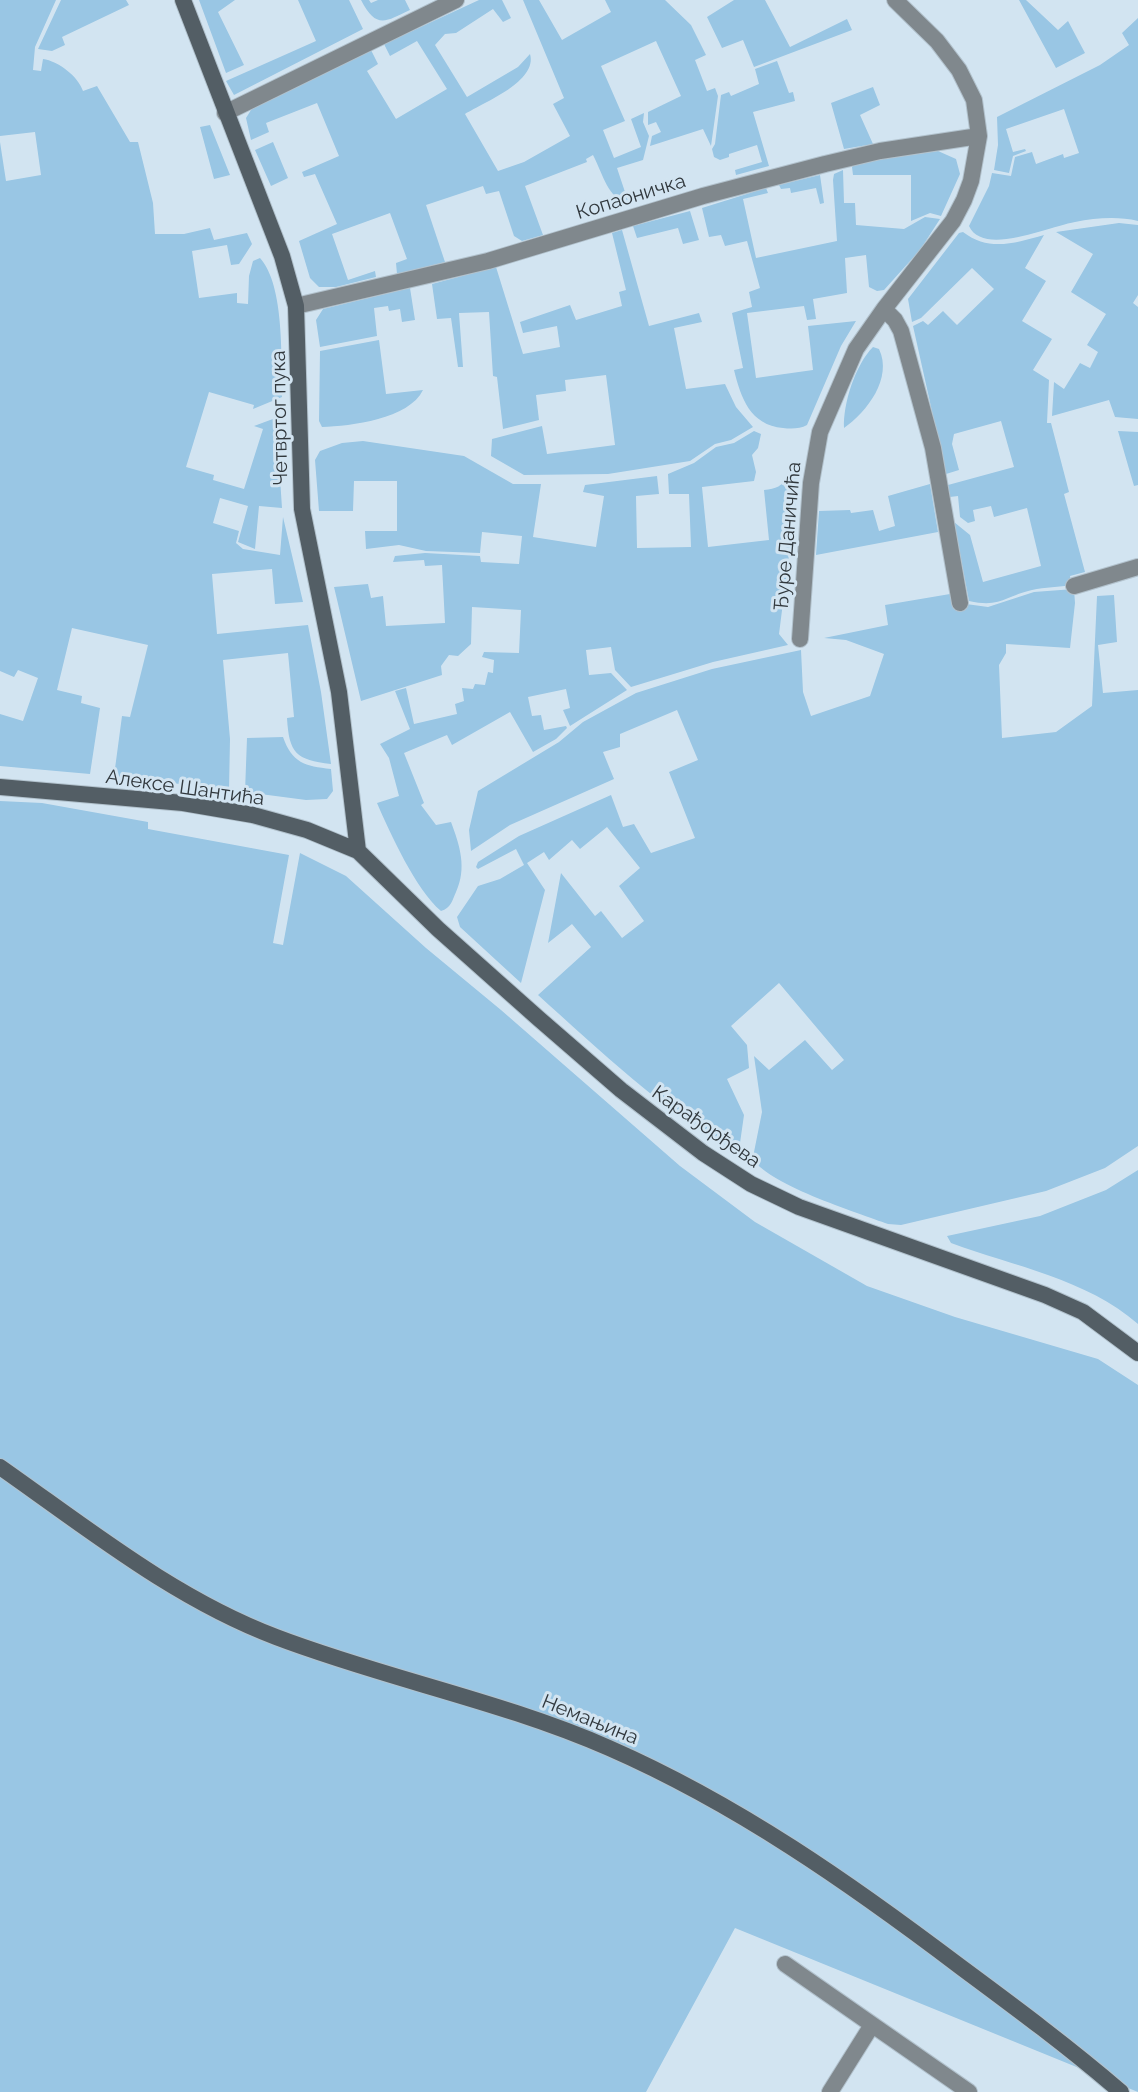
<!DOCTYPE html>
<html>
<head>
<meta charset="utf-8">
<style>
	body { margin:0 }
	canvas { display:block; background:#d2e4f1 }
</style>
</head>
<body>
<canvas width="1138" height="2092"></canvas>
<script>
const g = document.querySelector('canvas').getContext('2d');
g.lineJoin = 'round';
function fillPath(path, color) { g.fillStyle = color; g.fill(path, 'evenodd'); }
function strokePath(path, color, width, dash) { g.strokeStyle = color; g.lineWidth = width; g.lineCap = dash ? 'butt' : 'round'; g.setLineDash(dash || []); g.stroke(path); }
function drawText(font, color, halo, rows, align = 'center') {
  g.font = font + ' Raleway,sans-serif'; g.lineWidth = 6; g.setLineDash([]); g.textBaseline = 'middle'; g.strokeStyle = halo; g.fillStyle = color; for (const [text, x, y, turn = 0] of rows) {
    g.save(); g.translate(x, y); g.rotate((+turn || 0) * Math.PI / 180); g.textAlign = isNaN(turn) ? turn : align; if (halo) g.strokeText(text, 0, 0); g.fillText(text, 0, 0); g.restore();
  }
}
const green = new Path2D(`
	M0 0H56L35 47 33 70 41 71 43 59C58 61 78 76 83 91L97 86 130 142H138L153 203 155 234H184L210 228 214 240 247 233 252 244 239 264 231 265 227 245 192 251 199 298 237 293V303L248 304 249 276 253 261 260 258C285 286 281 360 282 397L253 409 254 405 209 392 186 467 214 475 213 480 244 489 263 429 254 426 281 416 279 463 282 508 259 506 255 549 238 542 248 506 220 498 213 523 239 531 236 543 243 549 280 555 283 517 303 602 275 604 272 569 212 574 217 634 308 625 321 692 331 764C296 760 289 753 287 718L294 717 288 653 223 660 230 739 229 790 114 776 122 716 130 717 148 645 72 628 57 690 82 696 81 703 100 708 90 774 0 766V714L23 721 38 678 18 670 14 677 0 671V142L6 181 41 175 35 132 0 136Z
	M61 0H126L129 5 62 37 65 45 52 51 38 49Z
	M199 0H235L218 12 244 65 226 73Z
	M298 0H349L363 29 234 95 226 81 316 41Z
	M361 0H369L371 3 378 0H405L410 10C385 22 376 29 361 0Z
	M479 0H502L511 18 503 22 493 9 456 33 445 34 435 45 467 97 518 67 530 54C538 81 485 102 465 114L498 171 524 162 570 136 553 104 564 98 523 0H539L562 40 611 12 605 0H665L691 25 706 55 695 60 707 91 715 88 718 96 711 146 703 129 650 146 652 136 661 132 656 122 648 125V112L681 96 656 41 601 66 625 121 603 130 614 158 641 147 631 119 644 113 643 122 649 136 643 160 617 168 630 207C607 196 604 177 593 155L586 159 587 162 525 186 543 235 522 241 514 236 499 191 486 194 483 186 426 205 445 262 397 274 396 263 407 259 390 213 332 234 348 280 375 271 376 277 336 287H319L310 278 299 241 337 224 315 174 304 177 302 172 339 156 317 103 266 123 269 132 251 140 246 118 251 110 262 102 371 50 378 64 367 71 396 119 447 89 417 41 390 56 384 44Z
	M734 0H765L790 47 847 19 852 30 754 67 743 40 722 48 707 17Z
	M1019 0H1026L1058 30 1068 21 1085 53 1056 68Z
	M1138 18V221C1117 216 1096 218 1075 222 1050 226 983 257 969 226L989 186 992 173 1011 176 1015 157 1032 152 1036 164 1063 154 1064 158 1079 153 1064 109 1006 129 1013 152 1025 149 1026 151 1013 156 1009 173 994 170 998 145 997 117 1100 65 1129 45 1122 33Z
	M777 61 789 93 793 92 795 101 753 112 769 166 736 175 735 170 762 162 757 145 729 154V157L720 160 714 157 712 149 715 144 721 95 729 92 731 96 759 84 755 69Z
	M873 87 880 105 860 115 873 144 844 149 831 103Z
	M210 125 230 175 214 179 200 127Z
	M273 142 288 178 271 186 255 150Z
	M938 151 956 159 960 174 941 216 930 213 911 221V175H853L852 167 856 163Z
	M843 170 844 203H855L856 225 904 229 925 217 940 219 920 250 884 290 877 291 869 287 866 255 845 258 847 293 813 299 816 319 807 320 804 306 747 313 756 378 813 370 808 326 856 321 841 346 807 425C800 429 791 429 783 428 750 425 741 398 734 370L743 368 732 313 752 307 749 292 760 288 747 241 725 246 721 235 709 237 702 208 766 188 768 193 743 199 756 258 837 241 833 180 834 174Z
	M820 175 824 203 820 204 816 188 791 193 790 188 781 189 779 185Z
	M690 211 699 240 683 244 678 228 637 238 633 226Z
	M1119 223 1138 225V295L1133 303 1138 307V419L1115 417 1109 400 1052 416 1054 382 1064 389 1080 363 1090 368 1098 352 1087 345 1106 314 1071 292 1093 254 1056 232Z
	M622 230 649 326 699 313 702 322 674 328 686 389 725 384 736 407 753 427 731 440 715 444 690 461 608 474 524 475 491 456 492 439 542 426 547 454 615 445 606 375 565 380 566 391 536 395 539 420 503 429 497 377 493 376 489 312 459 313 463 367H458L451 318 437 319 432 284 496 267 523 354 560 347 557 326 523 333 520 322 570 305 576 320 622 306 619 292 626 290 612 233Z
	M963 232C989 252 1015 243 1044 235L1025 268 1046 281 1022 321 1052 339 1033 370 1049 380 1047 423H1051L1069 492 1064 494 1085 572 1070 576 1072 585C1059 587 1045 587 1032 590 1005 596 1001 608 969 601L954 522 970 535 983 582 1041 566 1027 508 994 517 991 506 973 510 975 521 968 523 960 517 958 496 950 497 948 485 1014 467 1001 421 954 434 952 444 959 470 946 474 913 326 923 321 928 325 943 311 957 325 994 289 972 268 921 318 912 322 908 299 959 233Z
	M410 288 415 320 402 322 400 309 389 311 388 306 374 308 377 336 320 347 316 320 323 309Z
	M379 340 386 394 423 390C409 419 351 426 322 427L319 421 320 351Z
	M873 347 879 349C893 378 867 412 844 428 843 404 855 365 873 347Z
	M754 431 761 434 758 448 752 455 756 472 754 481 702 487 708 547 769 540 764 490C776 489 782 486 789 476H799L779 634 788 645 713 662 631 687 615 670 611 647 586 650 589 675 611 673 627 690 570 726 563 710 570 708 566 689 528 697 532 716 541 715 544 730 566 726 567 728 556 739 533 752 510 712 452 745 447 735 404 753 424 803 421 805 436 825 451 822C460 846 467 868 456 892 452 901 451 908 441 911 416 890 390 833 377 803L399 796 389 758 380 744 410 729 395 691 406 688 414 724 457 714 455 704 464 701 462 688 473 689 475 684 485 685 488 672 493 673 494 660 482 657 484 652 519 653 521 610 472 607 471 644 458 656 449 655 441 666 442 675 361 701 334 587 368 584 371 598 383 596 386 626 445 623 442 565 425 566 424 560 393 562 395 556 425 553 480 556 481 562 519 564 522 536 482 532 480 553 426 551 399 545 366 549 365 531H397V481H354L353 511H319L315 460 320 451 342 443 363 441 464 456 513 484H541L533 537 596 547 604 496 583 492 585 485 657 476 659 494 636 496 637 548 691 547 689 494H669L668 474 694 463 716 447 734 443Z
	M1118 431 1138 432V485L1134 486Z
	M930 484 938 532 816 555 819 511 850 510 851 513 873 510 879 531 895 526 888 496Z
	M1074 589 1075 603 1070 648 1006 644V653L999 665 1002 738 1056 732 1092 706 1097 596 1114 595 1117 642 1098 645 1103 693 1138 690V1146L1105 1168 1046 1191 901 1225 888 1224C861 1214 760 1182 753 1157L762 1112 754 1056 769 1070 805 1040 832 1070 844 1060 779 983 731 1026 747 1045 749 1068 727 1079 744 1115 739 1150 735 1154C662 1109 601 1052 538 995L591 947 572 924 548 943 561 873 595 916 601 911 622 938 644 921 619 886 640 868 607 827 580 849 572 840 549 860 544 852 527 863 545 890 521 983 460 927 457 917 478 886 500 879 524 865 516 849 478 869 476 867 478 862 519 836 611 795 623 827 634 824 651 853 695 838 669 772 698 760 677 710 620 734V747L603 752 614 779 510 825 471 851 469 830 478 791 559 742 583 722 636 693 712 669 801 650 803 692 811 716 870 696 884 654 846 640 824 638 888 625 885 605 950 594 953 606 966 604 988 607 1034 592Z
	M283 737C292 763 305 766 331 769L333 791 327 799 306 800 245 792 247 738Z
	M0 801 42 803 148 822V829L289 855 273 943 283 945 300 853 346 876 426 948 501 1010 680 1166 755 1222 867 1286 955 1317 1098 1359 1138 1385V2092L735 1928 646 2092H0Z
	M1138 1170V1324C1087 1279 1013 1266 951 1243L947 1236 1040 1216 1106 1190Z`);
const street = new Path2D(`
	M225 113 456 0
	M296 306 488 261 703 196 825 164 880 151 979 136
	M884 309 895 320 901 331 933 448 960 603
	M1074 586 1138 567
	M800 639 811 483 820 432 856 349 884 309 953 221 964 200 971 181 979 136 974 100 959 70 937 41 895 0
	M785 1964 969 2092
	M830 2092 872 2025`);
const secondary = new Path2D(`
	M183 0 282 256 296 306 302 509 339 692 358 851
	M0 787 183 803 253 815 307 830 358 851 438 929 538 1018 621 1090 703 1153 751 1184 799 1207 1045 1295 1083 1312 1138 1353
	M0 1467C87 1528 175 1599 276 1637 386 1679 502 1701 609 1748 737 1804 851 1884 962 1968 1016 2008 1070 2048 1121 2092`);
const streetNames = [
	["Копаоничка",631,197,-17],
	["Четвртог пука",280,418,-91],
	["Ђуре Даничића",788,536,-85],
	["Алексе Шантића",185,788,8],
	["Карађорђева",706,1127,35],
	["Немањина",590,1720,22]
];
fillPath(green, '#99c6e4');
strokePath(street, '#b2c2cd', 18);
strokePath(secondary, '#b2c2cd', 18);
strokePath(street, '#80888d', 16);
strokePath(secondary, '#535e65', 16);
drawText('20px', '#31383d', '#d2e4f1', streetNames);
</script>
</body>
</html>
